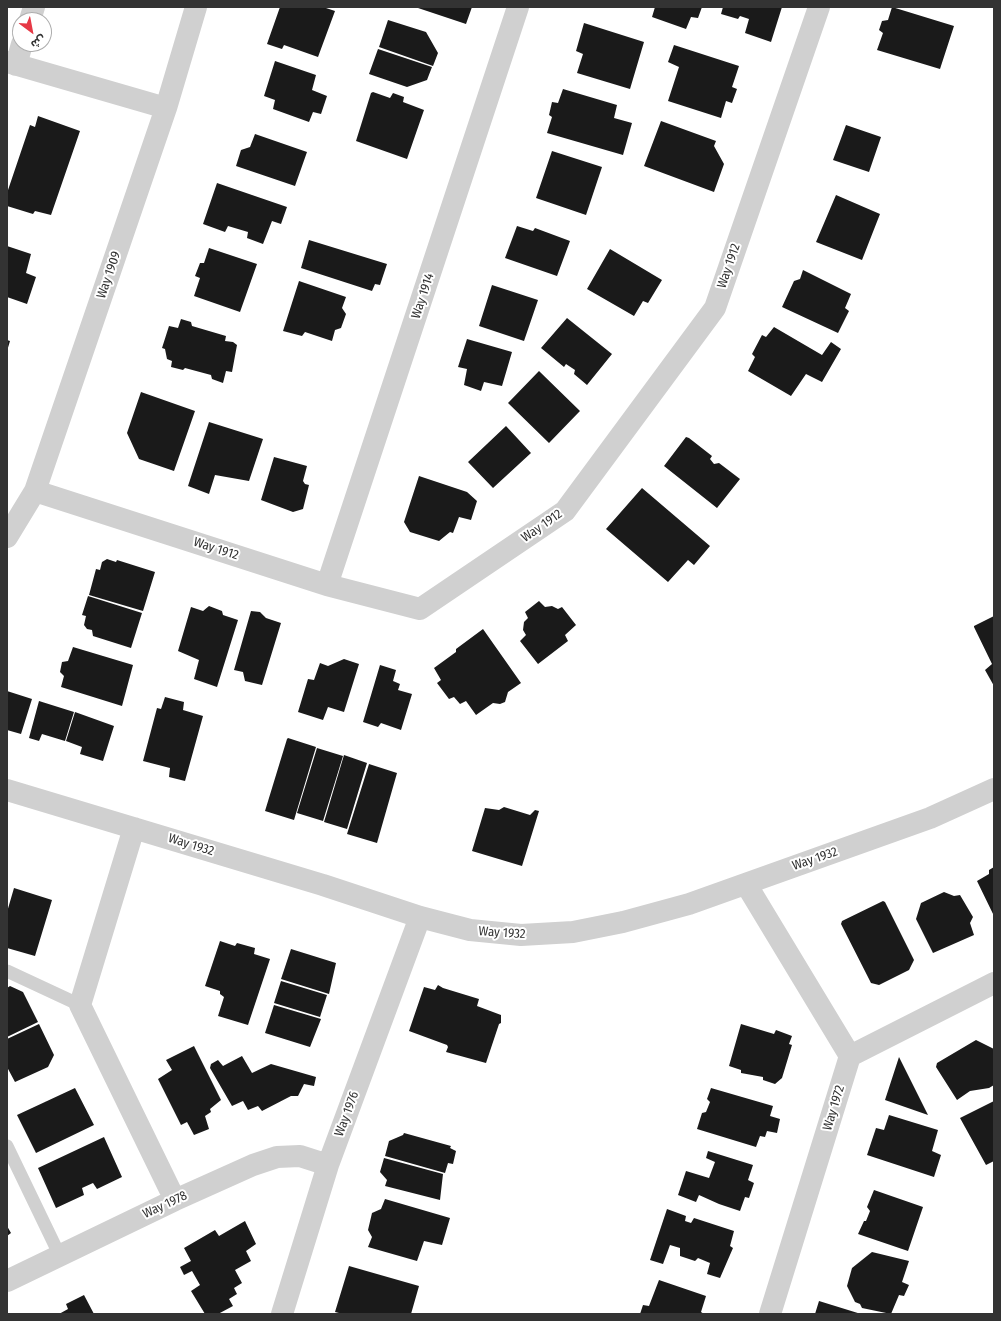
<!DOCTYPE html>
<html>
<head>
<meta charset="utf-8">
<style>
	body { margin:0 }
	#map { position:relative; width:1001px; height:1321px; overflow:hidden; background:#fff; font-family:"Fira Sans Condensed","Noto Sans Arabic",sans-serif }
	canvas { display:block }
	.frame { position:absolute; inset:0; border:8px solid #333; pointer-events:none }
	.north { position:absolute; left:12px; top:12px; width:40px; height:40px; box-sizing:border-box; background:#fff; border:1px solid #adadad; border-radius:50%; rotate:148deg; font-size:11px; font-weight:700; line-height:16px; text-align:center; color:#333 }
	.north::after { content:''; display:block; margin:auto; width:14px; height:18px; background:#e63946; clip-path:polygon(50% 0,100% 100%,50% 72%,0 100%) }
</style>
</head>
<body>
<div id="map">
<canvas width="1001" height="1321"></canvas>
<div class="frame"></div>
<div class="north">ش</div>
</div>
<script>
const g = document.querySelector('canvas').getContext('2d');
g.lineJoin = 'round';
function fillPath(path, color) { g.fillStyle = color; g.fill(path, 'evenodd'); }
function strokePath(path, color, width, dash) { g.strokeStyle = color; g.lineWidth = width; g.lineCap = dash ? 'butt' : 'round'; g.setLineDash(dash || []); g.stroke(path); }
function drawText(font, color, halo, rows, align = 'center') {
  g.font = font + ' "Fira Sans Condensed",sans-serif'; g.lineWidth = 4; g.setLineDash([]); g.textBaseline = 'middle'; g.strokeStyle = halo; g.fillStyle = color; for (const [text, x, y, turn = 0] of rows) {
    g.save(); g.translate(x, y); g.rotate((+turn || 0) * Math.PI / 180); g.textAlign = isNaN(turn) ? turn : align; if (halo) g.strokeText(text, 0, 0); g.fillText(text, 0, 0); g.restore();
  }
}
const building = new Path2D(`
	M280 7H323L335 11 318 57 284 45 282 49 267 44Z
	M415 7H472L466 24Z
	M655 7H702L698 18 691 17 686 29 652 17Z
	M723 7H782L771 42 745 33 749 19 740 16 738 19 721 14Z
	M892 7 954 26 940 69 877 50 883 33 879 30 882 21 888 20Z
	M388 20 426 32 438 53 433 66 379 47Z
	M584 23 644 42 630 89 577 73 583 54 576 51Z
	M674 45 739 66 732 87 737 89 732 103 726 101 721 118 668 101 679 67 668 62Z
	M378 49 432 67 427 80 407 87 369 74Z
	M275 61 316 75 312 90 327 96 321 114 313 112 309 122 273 109 275 100 264 96Z
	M563 89 617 105 614 118 632 123 623 155 547 133 552 117 549 115 552 102 558 103Z
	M373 92 390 98 393 93 404 97 403 102 424 110 407 159 356 141 371 93Z
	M38 116 80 131 51 215 35 211 33 214 7 206V193L30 125 35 127Z
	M661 121 716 141 714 146 724 164 714 192 644 166Z
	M846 125 881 137 869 172 833 160Z
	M255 134 307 152 295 186 236 166 241 150 250 147Z
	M552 151 602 167 586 215 536 198Z
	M217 183 287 207 281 224 272 221 263 244 247 238 248 232 228 226 225 232 203 224Z
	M836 195 880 214 862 260 816 242Z
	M517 226 533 231 535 228 570 241 557 276 505 258Z
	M309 240 387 264 380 285 375 284 372 291 301 268Z
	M7 246 31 254 26 273 36 277 27 304 7 297Z
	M209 248 257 264 240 312 194 296 200 278 195 276 200 263H204Z
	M610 249 662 280 648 303 643 301 634 316 587 289Z
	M803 270 851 294 845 308 849 311 838 333 782 307 794 281 800 279Z
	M299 281 346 297 342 308 346 314 341 328 335 330 332 341 305 332 302 336 283 331Z
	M492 285 538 300 524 341 479 326Z
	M567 318 612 354 587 385 574 374 575 370 566 364 564 367 541 348Z
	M181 319 191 322 192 326 226 336 225 341 233 342 237 345 232 372 226 371 223 383 212 379 211 375 185 368 183 370 171 367 172 361 167 359 165 349 162 348 169 326 178 328Z
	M774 327 822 355 831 342 841 349 822 382 806 374 791 396 748 371 755 357 752 354 762 335 766 337Z
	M467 339 512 352 502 386 484 382 481 391 464 385 467 369 458 367Z
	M7 340 10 341 7 351Z
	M539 371 580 411 549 443 508 403Z
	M141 392 195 411 174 471 139 459 127 433Z
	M209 422 263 439 249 481 215 475 209 494 188 486Z
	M506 426 531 453 493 488 468 462Z
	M686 437 689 438 712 456 710 459 714 464 719 463 740 479 717 508 664 466Z
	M274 457 307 466 303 481 305 484 309 485 303 509 293 512 261 500Z
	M419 476 467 492 477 501 471 520 459 517 453 533 450 532 439 541 410 532 404 522Z
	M642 488 710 546 694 565 688 560 668 582 606 529Z
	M107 559 116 562 117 560 155 572 143 611 89 595 96 569 100 570 102 562Z
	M88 596 142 613 131 648 93 636 92 630 87 629 84 625 86 616 82 615Z
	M539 601 545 607 552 606 558 609 562 607 576 625 565 635 568 641 538 664 520 641 526 635 523 630 524 622 528 618 525 612Z
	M209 606 222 611 223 615 238 620 217 687 194 679 199 660 178 651 191 607 203 611Z
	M251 611 260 612 266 618 281 623 262 685 245 681 243 672 234 670Z
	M994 616V686L985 670 992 664 974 627V626Z
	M483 629 521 683 508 692 505 702 500 704 493 703 476 715 466 701 460 704 454 697 449 699 437 683 441 680 434 668 456 652V649Z
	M73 647 133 665 122 706 61 687 64 676 60 672 62 662 68 661Z
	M344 659 359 664 344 712 328 707 323 720 298 712 308 679 314 680 320 663 328 666Z
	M380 665 396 670 393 681 400 684 398 690 412 694 401 730 381 723 378 727 363 722Z
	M7 691 32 699 21 734 7 730Z
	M165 697 184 702 183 710 203 716 185 781 169 777 170 768 143 761 157 708 161 709Z
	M39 701 74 712 65 741 42 734 39 741 29 738Z
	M75 712 114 726 103 761 80 754 82 747 66 741Z
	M288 738 316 747 294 820 265 811 287 739Z
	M317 748 343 756 323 821 297 813Z
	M344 755 367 763 347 829 324 822Z
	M369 764 397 773 377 843 347 834Z
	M504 807 530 815 535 810 539 811 522 866 472 851 485 808 499 810Z
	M994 867V916L977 881 989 874V870Z
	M14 888 52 900 35 956 7 948V912Z
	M944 892 954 896 960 895 973 917 970 923 974 935 933 953 916 919 921 903Z
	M883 901 885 902 914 960 909 970 879 985 871 983 841 924 842 921Z
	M220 941 235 946 237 943 255 948 254 954 270 959 248 1025 218 1016 224 997 220 994V991L205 986Z
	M291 949 336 963 329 994 281 979Z
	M281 981 327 995 320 1017 274 1003Z
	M438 985 443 988 479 999 477 1006 501 1015V1023L499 1024 486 1063 446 1052 448 1047 447 1045 409 1031 424 987 435 990Z
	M10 986 23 992 38 1022 7 1037V988Z
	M274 1005 321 1019 310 1047 265 1033Z
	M39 1024 54 1055 48 1067 15 1082 7 1067V1039Z
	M741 1024 774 1034 776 1030 792 1036 789 1044 792 1045 782 1078 775 1084 763 1080V1077L741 1073V1070L729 1066Z
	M976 1040 994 1049V1085L989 1088 970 1091 957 1100 936 1067 937 1063Z
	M194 1046 221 1100 210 1109 211 1112 205 1116 209 1129 194 1135 187 1122 181 1125 158 1079 172 1070 166 1060Z
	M242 1056 252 1073 271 1064 316 1077 314 1086 304 1084 298 1096H291L262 1111 258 1106 248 1110 243 1101 232 1106 210 1068 211 1064 218 1060 223 1066Z
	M899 1057 928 1115 885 1100Z
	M75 1088 94 1125 36 1153 17 1115Z
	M711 1088 773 1106 770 1116 780 1119 777 1133 767 1131 765 1137 760 1136 756 1147 697 1129 702 1113 706 1112 710 1102 707 1099Z
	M994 1101V1161L986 1165 960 1118Z
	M889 1115 938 1130 932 1151 941 1155 934 1177 867 1155 876 1128 884 1130Z
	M404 1133 451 1146 450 1148 456 1151 453 1164 448 1163 445 1173 385 1156 389 1141 403 1135Z
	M104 1137 122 1177 97 1189 93 1183 82 1188 84 1195 56 1208 38 1168Z
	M708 1151 753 1165 748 1180 754 1183 749 1198 745 1197 740 1211 719 1204 699 1195 696 1202 678 1195 686 1171 709 1178 715 1162 706 1158Z
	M384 1158 443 1174 440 1200 385 1186 387 1180 380 1172Z
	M874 1190 923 1207 908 1251 858 1234 864 1221H866L870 1211 867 1207Z
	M385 1199 450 1218 442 1245 424 1241 417 1261 368 1247 372 1237 368 1230 372 1213 381 1209Z
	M667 1209 686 1216 685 1221 691 1223 694 1218 734 1231 730 1246 733 1248 720 1278 707 1274 710 1263 698 1258 695 1261 680 1256V1248L670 1245 663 1264 650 1260Z
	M245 1221 256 1244 246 1251 251 1261 235 1270 242 1283 234 1288 237 1294 229 1299 233 1306 218 1314H205L191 1291 200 1285 192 1271 184 1275 180 1267 191 1261 184 1248 215 1230 219 1236Z
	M7 1226 11 1233 7 1236Z
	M872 1252 909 1261 902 1282 909 1285 904 1296 899 1295 891 1314 862 1308 860 1304 855 1302 847 1286 852 1268Z
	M349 1266 419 1286 411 1314H343L335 1312Z
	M659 1280 706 1296 701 1312 704 1314H640L643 1305 649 1306Z
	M84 1295 94 1314H59L68 1309 66 1304Z
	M819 1301 861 1314H815Z`);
const lane = new Path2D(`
	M7 971 80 1005
	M7 1146 60 1256`);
const street = new Path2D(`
	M30 20 34 7
	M7 62 166 108
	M16 65 22 44
	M35 491 327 585 420 609 565 511 715 308 819 7
	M7 537 35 491 166 108 196 7
	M327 585 518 7
	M7 790 323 885 420 917 470 930 521 935 573 932 623 922 689 904 930 818 994 789
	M134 828 80 1005 175 1200
	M746 884 850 1056
	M7 1281 175 1200 253 1165 277 1157 300 1156 328 1165
	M282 1314 328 1165 420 917
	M770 1314 850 1056 994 983`);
const streetNames = [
	["Way 1912",729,266,-71],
	["Way 1909",109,275,-71],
	["Way 1914",423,296,-72],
	["Way 1912",542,526,-35],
	["Way 1912",216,549,18],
	["Way 1932",191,845,17],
	["Way 1932",815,859,-19],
	["Way 1932",502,933,4],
	["Way 1972",834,1108,-73],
	["Way 1976",347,1114,-70],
	["Way 1978",165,1205,-25]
];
fillPath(building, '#1a1a1a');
strokePath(lane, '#d0d0d0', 13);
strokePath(street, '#d0d0d0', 22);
drawText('13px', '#333', '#fff', streetNames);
</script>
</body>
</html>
